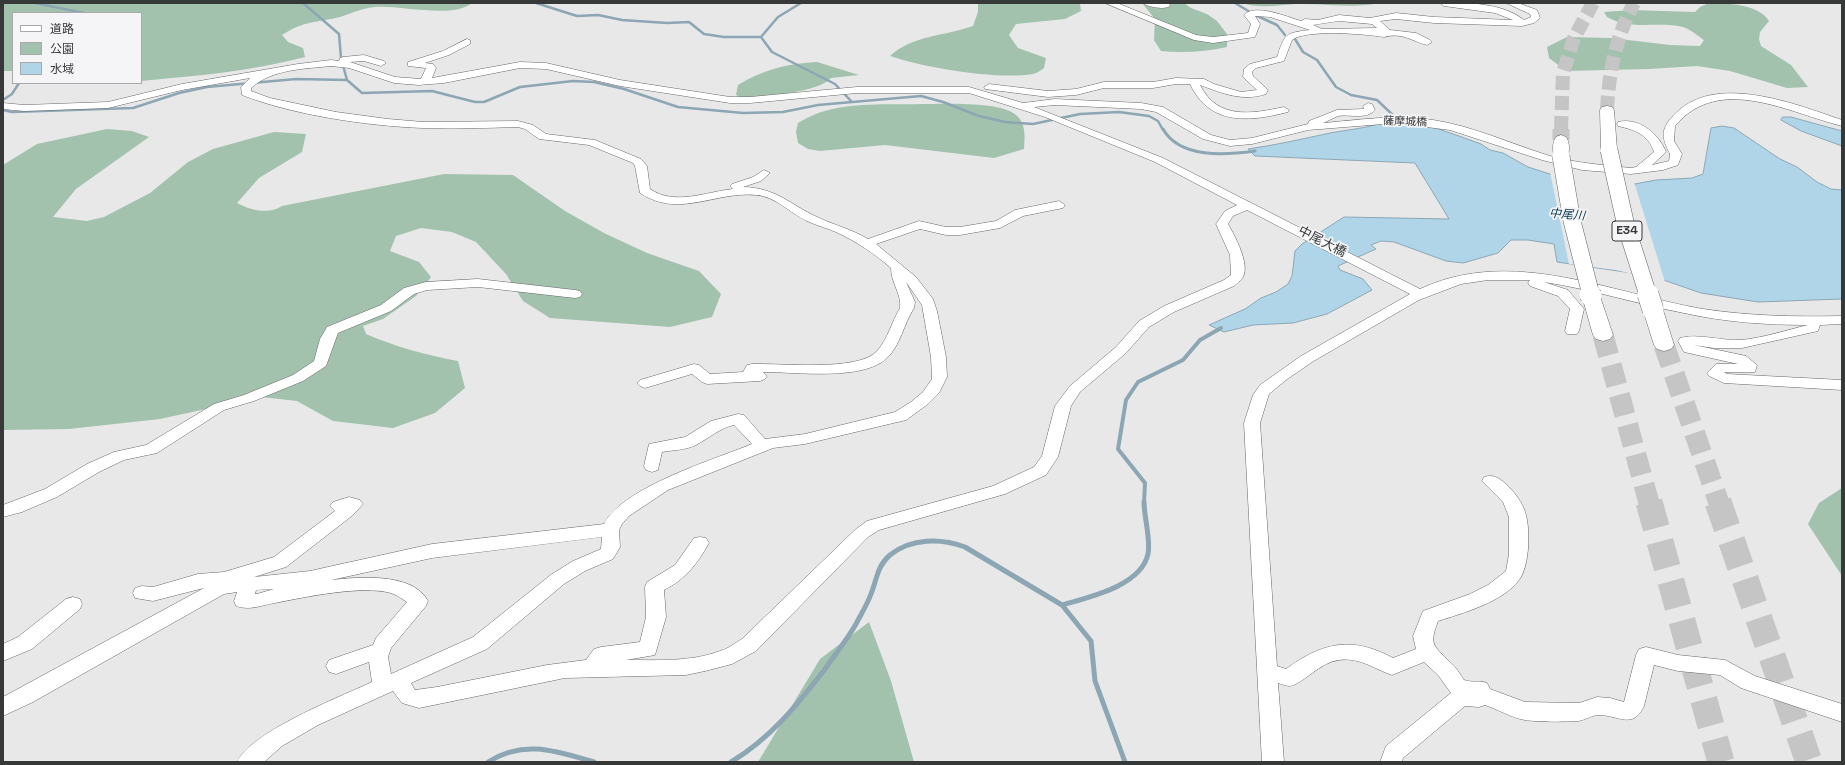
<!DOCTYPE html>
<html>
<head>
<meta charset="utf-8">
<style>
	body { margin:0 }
	#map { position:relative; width:1845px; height:765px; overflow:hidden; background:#e8e8e9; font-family:"Space Grotesk","Noto Sans JP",sans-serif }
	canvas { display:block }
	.frame { position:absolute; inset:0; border:4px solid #373838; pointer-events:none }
	.legend { position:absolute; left:12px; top:12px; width:130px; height:72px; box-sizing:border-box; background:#f5f5f7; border:1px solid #a9a9ab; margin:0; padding:5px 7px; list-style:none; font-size:12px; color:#373838 }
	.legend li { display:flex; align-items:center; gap:8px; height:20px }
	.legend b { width:20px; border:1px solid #a9a9ab }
</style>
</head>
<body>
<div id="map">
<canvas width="1845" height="765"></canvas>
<div class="frame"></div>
<ul class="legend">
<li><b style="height:5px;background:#fff"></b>道路</li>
<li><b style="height:11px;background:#a2c2ae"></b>公園</li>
<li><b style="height:11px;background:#b0d5e9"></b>水域</li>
</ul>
</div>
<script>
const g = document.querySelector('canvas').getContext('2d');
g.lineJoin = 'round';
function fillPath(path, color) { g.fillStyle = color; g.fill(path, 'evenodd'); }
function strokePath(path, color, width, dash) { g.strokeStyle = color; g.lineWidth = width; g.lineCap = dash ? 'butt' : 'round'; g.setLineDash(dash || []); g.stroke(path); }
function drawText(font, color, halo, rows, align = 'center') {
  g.font = font + ' "Space Grotesk","Noto Sans JP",sans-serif'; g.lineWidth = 3.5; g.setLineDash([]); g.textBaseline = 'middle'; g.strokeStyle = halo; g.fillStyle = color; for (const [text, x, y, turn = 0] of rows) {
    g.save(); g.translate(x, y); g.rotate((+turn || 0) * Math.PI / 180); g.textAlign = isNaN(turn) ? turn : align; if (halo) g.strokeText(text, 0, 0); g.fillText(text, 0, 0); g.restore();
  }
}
const green = new Path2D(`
	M3 3H472C453 19 399 5 375 7 363 8 352 13 340 17 316 23 305 20 282 35L288 42 303 48 305 57C252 71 196 76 141 81V13H13V71H3Z
	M978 3H1080L1081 11 1065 19 1016 24 1009 35 1018 48 1046 58 1044 68C1041 70 1037 73 1033 74 997 80 926 68 890 56 913 35 945 36 973 26L978 12Z
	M1142 3H1184L1191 8 1207 14 1217 21 1227 34V47C1205 52 1183 53 1161 51L1154 40 1155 19Z
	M1242 3H1380C1352 9 1325 3 1297 4 1280 5 1259 9 1242 3Z
	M1709 3C1726 3 1759 4 1769 21L1760 32 1759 39 1761 46 1791 65 1808 87 1787 88 1730 71 1697 66 1649 69 1566 71 1549 58 1547 47 1567 37 1611 38 1670 45 1700 46 1704 40C1698 36 1690 29 1683 27 1657 21 1631 31 1607 17L1604 12 1631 10 1695 12 1700 7Z
	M817 62 859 75 831 78C818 93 765 95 744 99L736 95 738 85C762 70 789 63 817 62Z
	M922 104C943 104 1001 101 1016 115 1026 123 1025 137 1024 149L994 158 885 145 820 151 808 149 798 143 796 132 798 123C833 100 881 105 922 104Z
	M107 129 132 131 149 137 76 189 53 217 87 221 104 217 150 193 188 162 213 149 274 132 306 134 302 152 259 178 237 203C250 210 268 215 282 206L444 174 513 175 565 211 604 233 647 253 699 271 721 294 712 317 670 327 550 318 523 301 506 274 476 242 452 232 421 228 396 236 390 251 419 262 431 277 416 296 383 319 363 326 366 334C396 347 426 355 458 361L465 388 435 413 393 428 333 421 297 401 261 397 160 419 69 429 3 430V165L37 144Z
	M1842 488V576L1808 524 1819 503Z
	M869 622 891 681 914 762H758L820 659Z`);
const water = new Path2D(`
	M1783 117H1791L1842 131V146L1801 131 1781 120Z
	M1394 118 1424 124 1459 136 1481 144 1490 150 1503 153 1528 167 1559 177 1607 185 1635 184 1656 180 1692 178 1703 174 1711 128 1722 126 1734 128 1780 159 1797 167 1817 182 1831 189 1842 190V299L1758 302 1701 293 1652 276 1557 262 1554 244 1528 240H1511L1498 253 1463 263 1446 261 1394 242 1381 241 1371 245 1376 249 1338 266 1340 270 1363 279 1372 290 1327 314 1293 323 1253 325 1224 332 1209 325 1245 309 1261 298 1276 292 1288 284 1292 276 1295 251 1302 244 1344 217 1449 219 1415 163 1255 156 1248 149C1276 145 1302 139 1330 133 1352 129 1373 128 1394 118Z`);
const pier = new Path2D(`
	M1550 172 1607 183 1634 182 1665 282 1616 270 1569 264Z`);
const streamFar3 = new Path2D(`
	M35 3 84 13
	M303 3 339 34 341 58 347 80
	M536 3 577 16 598 15 622 20 667 23 689 22 704 34 724 37H761
	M801 3 778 17 761 37 772 52 835 84 851 101
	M1235 3 1250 12
	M1255 15 1277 25 1285 35
	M1295 39 1303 52 1317 60 1336 87 1351 95 1377 100 1396 118
	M3 100 12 94 19 83
	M3 110 12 112 133 108 179 93 207 87 296 79 347 80 362 93 432 91 475 102H484L520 87 573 81 594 82 624 89 678 107 743 113 783 112 818 105 921 96 943 102 979 116 1005 122 1033 124 1080 114 1119 112 1149 116 1158 121 1163 130`);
const streamFar2 = new Path2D(`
	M1163 129C1180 159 1226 155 1255 151`);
const streamFar1 = new Path2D(`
	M1144 503 1145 483 1118 449 1126 400 1138 382 1183 360 1200 340 1221 328`);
const stream = new Path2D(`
	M1062 605C1089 597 1141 586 1148 554 1151 540 1144 517 1144 502
	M488 762C524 739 556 751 594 762
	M731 762C771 738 797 705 825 669 835 654 847 640 856 624 861 614 867 605 871 594 877 579 877 566 890 555 911 538 941 538 965 547L1062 605 1091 641 1095 681 1125 762`);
const highwayTunnelFar3 = new Path2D(`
	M1607 110C1609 71 1616 37 1634 3
	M1561 130 1563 73 1574 38 1593 3`);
const highwayTunnelFar2 = new Path2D(`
	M1561 140V129`);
const highwayTunnelFar1 = new Path2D(`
	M1603 335 1649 503
	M1664 345 1719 503`);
const highwayTunnel = new Path2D(`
	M1649 502 1721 762
	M1718 502 1809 762`);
const minor = new Path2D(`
	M1105 3H1117L1196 35 1213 37 1248 33 1251 24 1244 15C1255 3 1287 17 1301 21L1305 19 1318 20 1339 15 1370 18 1396 13 1434 17 1513 20 1495 13 1444 6 1440 3C1467 3 1501 2 1524 20L1531 17 1530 14 1506 3H1518L1537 10 1540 18 1534 23 1522 26 1434 23 1396 19 1380 21 1390 30 1416 33 1430 40 1432 42 1427 45C1411 41 1403 32 1384 37 1366 34 1305 29 1292 40L1284 61 1256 68 1252 72 1253 76 1268 90 1266 94C1242 102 1222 93 1200 85 1218 120 1251 114 1284 107L1289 110 1288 112C1249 122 1210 126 1190 84H1176L1153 88H1104L1076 95 1048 97 985 89 984 87 989 84 1048 91 1076 89 1104 82H1153L1176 78 1204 79 1214 84 1241 92 1257 90 1243 77 1244 69 1250 64 1277 57C1285 34 1284 33 1310 30L1270 17 1255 16 1260 24 1255 37 1213 43 1194 40ZM1339 21 1372 24 1377 28 1322 29 1313 25Z
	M1143 3H1169L1170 6C1165 10 1148 7 1143 3Z
	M467 39 470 40V44L449 55 425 63 433 64 436 68 432 78 520 62 546 63 620 80 730 97H750L857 87H969L1023 103 1055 99 1141 103 1163 107 1211 135 1230 140 1252 138 1308 124 1309 121 1337 110 1364 109 1363 106 1368 103 1372 104 1375 110C1366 120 1350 114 1338 116 1333 118 1328 121 1323 123 1359 120 1396 114 1433 120 1473 126 1511 144 1550 156 1576 163 1603 165 1631 168L1636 167 1654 152C1648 134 1635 130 1618 126L1617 124 1618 122C1639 117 1659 134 1666 152L1652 165 1669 161 1670 154C1662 138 1660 130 1673 116 1713 71 1795 104 1842 120V126C1789 113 1719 73 1675 126L1674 141 1682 154 1678 165 1663 170 1631 174 1582 170 1542 160 1450 130 1396 123 1308 130 1252 144 1230 146 1203 139 1156 112 1141 109 1055 105 1034 107 1163 158 1420 289C1512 246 1610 293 1703 309 1749 316 1795 317 1842 316V324L1820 325 1818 331 1742 348H1714L1694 345 1746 356 1757 365 1755 372H1724L1727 374 1842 380V390L1724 383 1709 376 1707 373 1716 364H1738L1684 352 1678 341 1680 338C1698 333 1721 341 1741 340 1763 338 1787 330 1808 325 1766 325 1724 322 1684 313 1637 304 1591 289 1544 282L1568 290 1584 309 1579 331 1577 334H1567L1565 331 1570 309 1558 296 1530 286 1528 283 1530 280H1488L1461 284 1419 300 1312 362 1286 380 1269 394 1260 423 1277 666 1286 669C1323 642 1352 636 1393 658L1416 649 1413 636 1423 611 1470 594 1488 585 1506 571 1509 554V517L1503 502 1482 481 1484 477C1493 474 1499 478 1506 484 1513 491 1520 499 1524 509 1531 525 1530 566 1519 580 1503 602 1463 613 1438 621 1429 645 1433 645 1450 662 1456 667 1460 674 1464 680 1472 683 1479 680 1487 683L1490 689 1525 702 1579 703 1597 697 1610 698 1624 702 1636 655 1639 649 1646 647 1678 655 1725 660 1755 676 1842 704V722L1741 688 1720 675 1678 671 1654 665 1644 706C1633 730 1618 715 1599 715 1592 715 1585 720 1578 721 1565 722 1538 722 1525 720 1512 718 1497 709 1485 705L1479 707 1465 706 1403 758 1402 762H1380L1386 746 1451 693 1438 675 1424 662 1392 675C1374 669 1360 657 1339 660 1320 662 1303 684 1290 686 1286 686 1282 684 1278 683L1284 762H1262L1244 423 1253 395 1260 385 1301 356 1410 294 1247 210 1233 216 1228 224C1235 236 1250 264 1243 277 1241 281 1237 283 1234 286L1174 312 1149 327 1126 353 1080 392 1071 406 1058 457 1046 475 1005 494 879 530 868 537 756 651 732 664 705 671 686 675 565 678 419 708 402 703 393 691 318 725 282 746 264 762H237C252 731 340 697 372 682L369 662 336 674 329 672 326 666 329 660 373 645 376 638 407 602C402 599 397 595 391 593 362 585 305 597 275 603 261 605 251 611 236 606L234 601 237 592 224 594 33 702 3 716V697L204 588 153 601 135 598 133 593 135 588 142 586 153 587 198 574 224 572 274 557 335 511 330 506 333 502 349 497 360 500 363 504 353 515 286 567 254 577 310 571 432 544 604 524C623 487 713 460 752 444L734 425C720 428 709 438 696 445 686 450 673 450 662 452L658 470 652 472 646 470 644 466 649 444 685 437 711 421 738 414 744 415 765 439 805 434 895 412 911 402 923 392 932 379 931 357 922 305 906 282 915 302 914 308C904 323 900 347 886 359 861 381 795 372 763 372L767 376 765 379 760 381 707 384 702 382 692 374 645 388 640 386 637 383 640 380 694 364 699 365 710 374 743 372 747 365 752 364C779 363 859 372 877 351 888 339 892 321 900 308 902 295 891 283 891 268 875 254 857 242 838 233 828 228 817 226 807 221 790 213 775 196 756 195 715 191 679 219 640 193L635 166 633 163 589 145 539 139 525 129 518 127C486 128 454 129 423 128 368 126 293 115 242 95L241 87 250 78 182 90 108 108 24 111 3 109V103L24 105 108 102 182 84 298 64 331 60 339 61 340 58 343 57 364 55 384 61 386 63 381 66 364 61 350 62 395 77 421 79 426 68 408 66V62L443 51ZM331 66 349 68 394 83 419 85 444 83 520 68 546 69 620 86 730 103H750L857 93H969L1045 117 1155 162 1237 205 1225 211 1216 224 1230 255 1231 275 1224 280 1164 306 1139 321 1116 347 1070 386 1055 406 1042 456 1034 467 993 486 867 521 856 529 742 639C735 643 728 649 720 651 691 662 657 660 626 660L655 655 666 617 664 590C686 579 697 564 709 543L706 538 700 537 694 538 675 565 647 582 645 587 646 617 640 642 601 647 594 649 586 660 547 665 437 687 415 690 411 683 487 649 564 584 585 571 613 559 620 547 619 530 622 524 629 516 668 490 773 448 805 444 906 420 928 404 939 393 947 377 946 357 937 311 933 299 916 277 876 244 920 229 946 235H960L1000 228 1023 216 1063 208 1065 205 1059 201 1015 210 996 221 960 227H946L919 221 868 239C851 229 834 225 817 217 789 204 777 188 743 187L761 181 770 173 764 170 753 177 732 184 730 186 733 189C705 192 675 206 650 189L647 166 641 159 595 140 546 134 533 125 518 121 423 122 388 119 336 112 270 98 251 91V88C272 69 304 69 331 66ZM602 537 601 549 573 561 552 574 473 637 391 674 388 657 391 648 426 606 428 601C413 572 358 577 331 580L432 558ZM274 589 257 594H255L256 590Z
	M478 279 575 290 580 291 582 294 580 297 575 298 478 287 427 290 414 294 391 311 338 333 326 366 303 381 254 401 224 410 157 453 124 460 99 472 57 497 22 512 3 517V505L45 489 87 464 114 452 146 445 214 404 244 395 293 375 314 361 320 339 327 327 381 305 404 288 426 282Z
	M73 597 80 599 82 604 80 609 32 649 3 661V644L18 637 66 599Z`);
const highway = new Path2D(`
	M1607 106 1612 107 1614 110 1617 150 1614 153H1604L1601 150 1600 110 1602 107Z
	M1561 135 1566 137C1570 142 1570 154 1566 159H1556C1552 154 1552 142 1556 137Z
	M1591 290 1598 292 1600 296 1613 335 1610 339 1603 341 1596 339 1593 335 1582 296 1584 292Z
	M1653 304 1660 306 1663 310 1674 345 1671 349 1664 351 1657 349 1654 345 1643 310 1646 306Z`);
const highwayBridgeFar1 = new Path2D(`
	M1609 150 1626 226 1648 295
	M1561 156 1572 221 1591 295`);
const highwayBridge = new Path2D(`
	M1590 294 1591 296
	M1648 294 1653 310`);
const farStreetnames = [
	["薩摩城橋",1405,122,2]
];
const farWaternames = [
	["中尾川",1567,215,5]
];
const shields = [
	[1627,231,30]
];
const shieldNames = [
	["E34",1627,231]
];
const streetNames = [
	["中尾大橋",1322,242,27]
];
fillPath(green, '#a2c2ae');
fillPath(water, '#b0d5e9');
strokePath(water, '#8ca6b4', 1);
fillPath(pier, '#e8e8e9');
strokePath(streamFar3, '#8ca6b4', 2.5);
strokePath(streamFar2, '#8ca6b4', 3);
strokePath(streamFar1, '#8ca6b4', 4);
strokePath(stream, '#8ca6b4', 5);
strokePath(highwayTunnelFar3, '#c5c5c6', 14, [14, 6]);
strokePath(highwayTunnelFar2, '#c5c5c6', 17, [17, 8]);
strokePath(highwayTunnelFar1, '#c5c5c6', 21, [21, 10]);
strokePath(highwayTunnel, '#c5c5c6', 27, [27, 14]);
strokePath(minor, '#676768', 1);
strokePath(highway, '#676768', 1);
fillPath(minor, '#fff');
fillPath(highway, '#fff');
strokePath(highwayBridgeFar1, '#676768', 18, []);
strokePath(highwayBridge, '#676768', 22, []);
strokePath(highwayBridgeFar1, '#fff', 17);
strokePath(highwayBridge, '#fff', 21);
drawText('11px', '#373838', '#f5f5f7', farStreetnames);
drawText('italic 12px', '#01354a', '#f5f5f7', farWaternames);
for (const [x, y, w] of shields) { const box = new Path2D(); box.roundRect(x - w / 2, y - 10, w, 20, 3); g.fillStyle = '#f5f5f7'; g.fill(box); strokePath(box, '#373838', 1); }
drawText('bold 12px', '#373838', null, shieldNames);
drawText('13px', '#373838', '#f5f5f7', streetNames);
</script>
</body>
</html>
